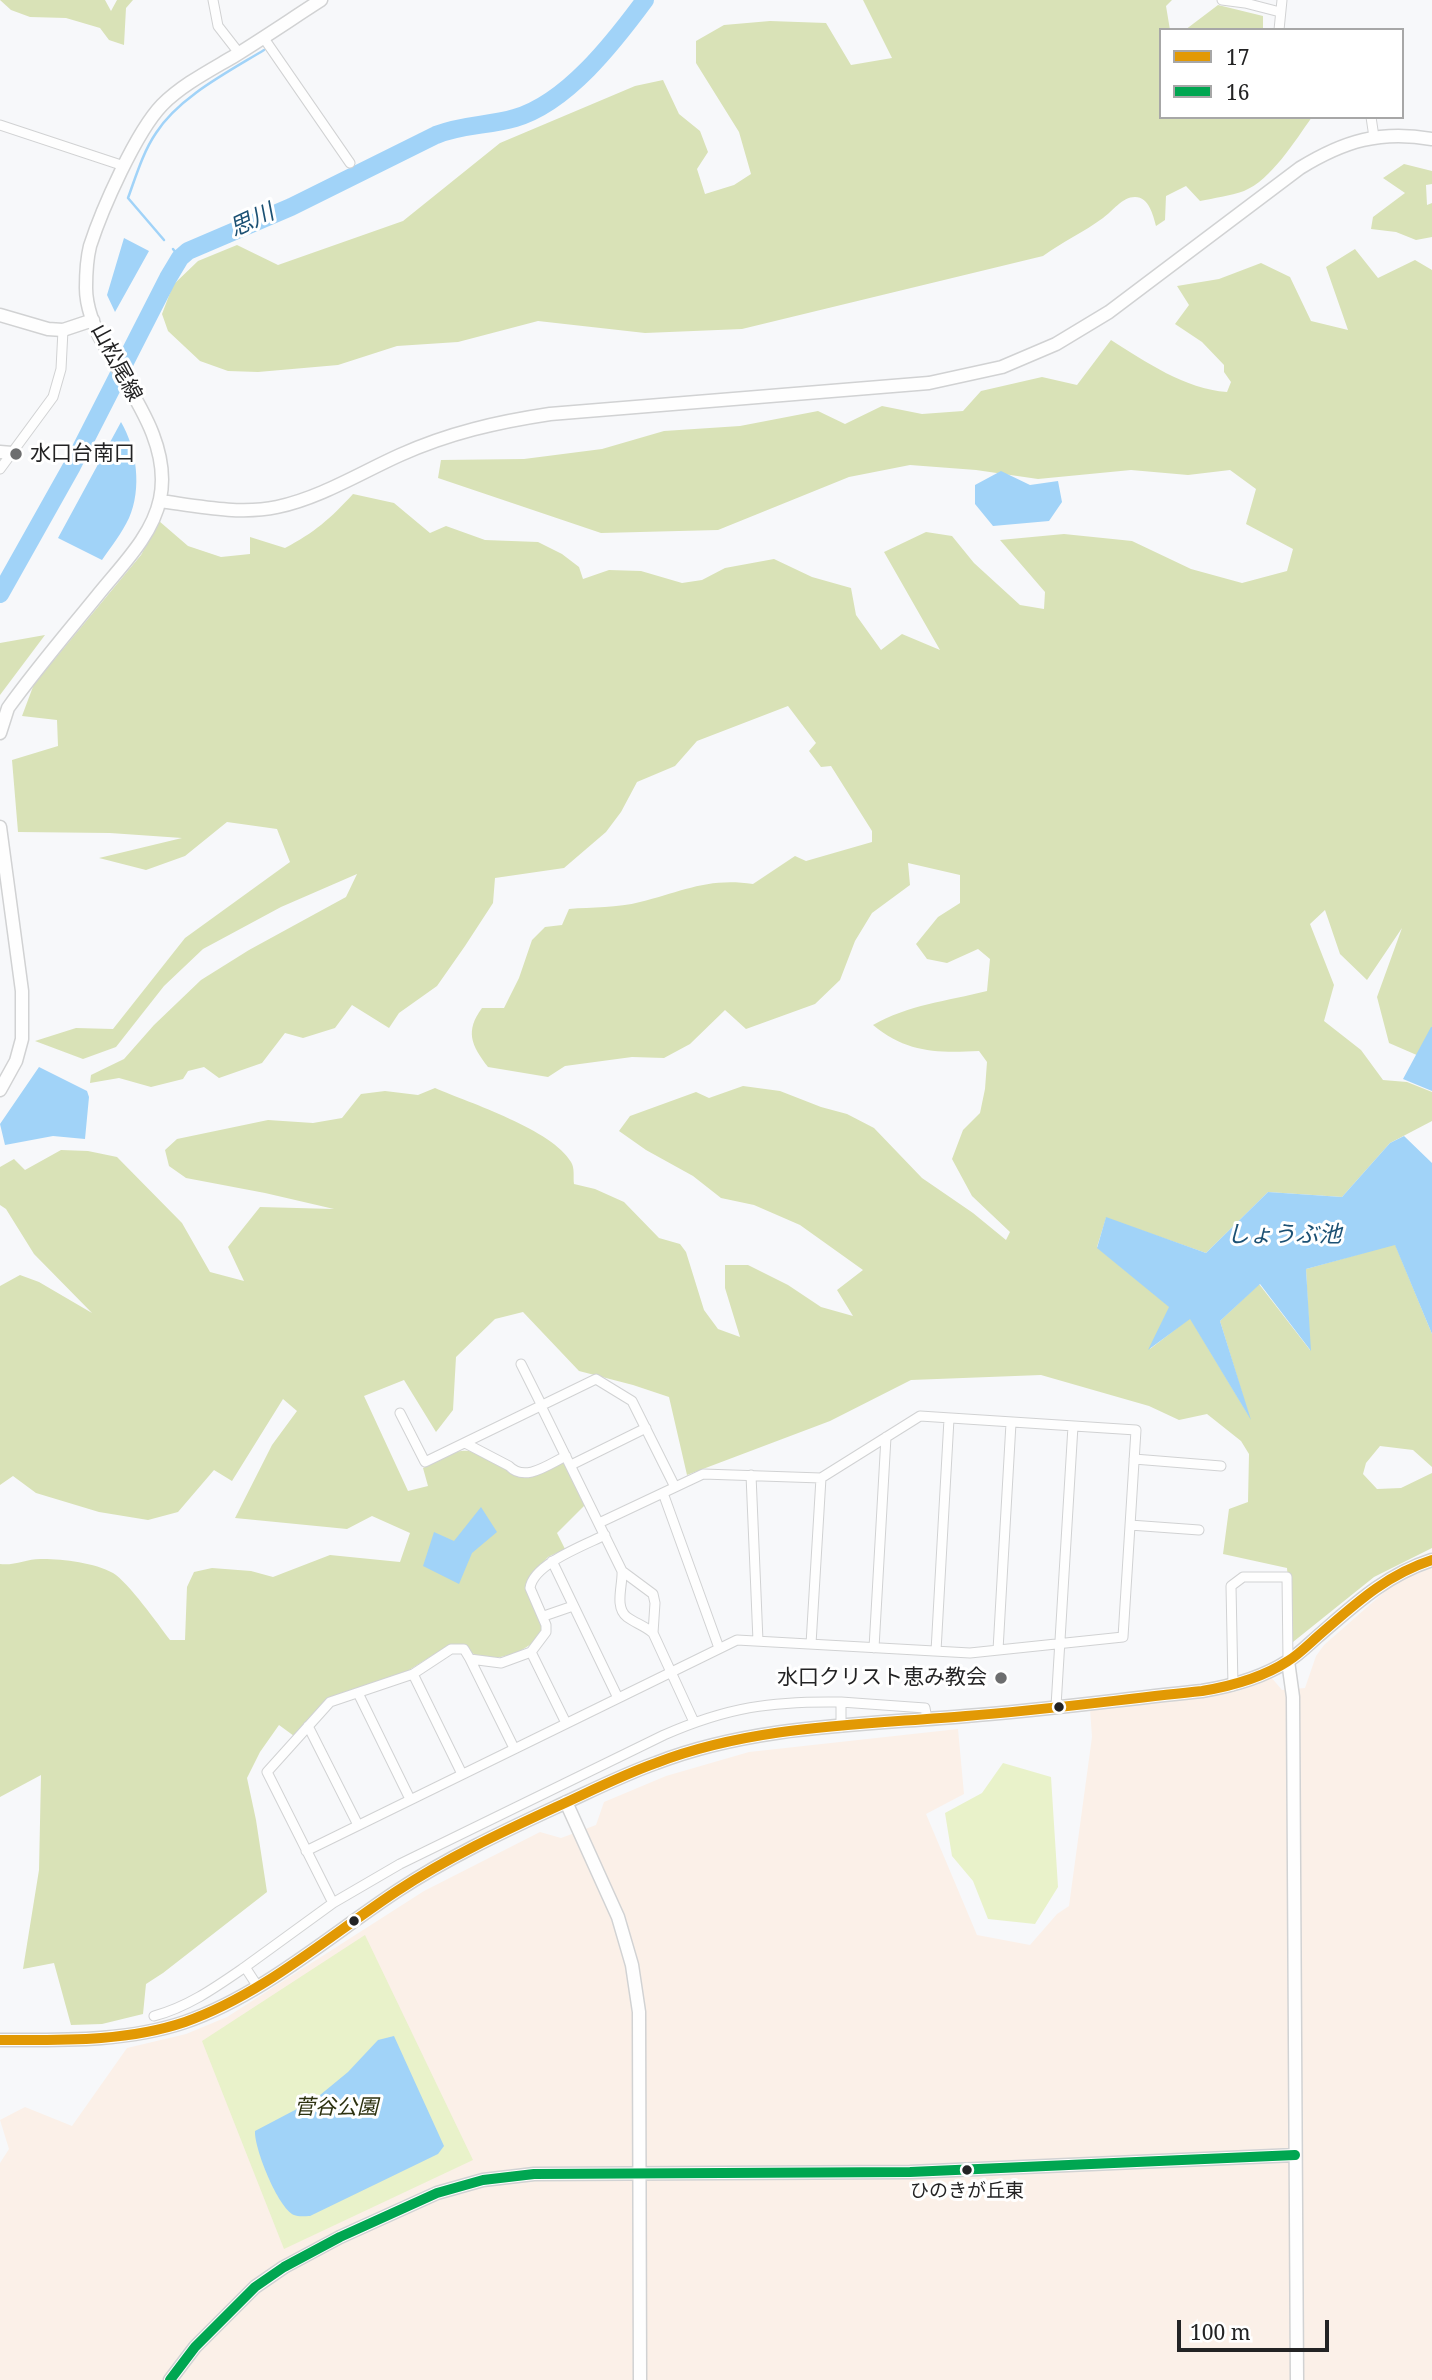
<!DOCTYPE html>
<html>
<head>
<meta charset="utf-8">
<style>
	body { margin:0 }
	#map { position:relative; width:1432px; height:2380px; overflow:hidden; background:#f7f8fa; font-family:"Noto Serif",serif }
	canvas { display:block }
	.legend { position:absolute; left:1159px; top:28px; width:245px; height:91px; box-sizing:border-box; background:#fff; border:2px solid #a7a7a7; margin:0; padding:9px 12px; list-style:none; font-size:21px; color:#232324 }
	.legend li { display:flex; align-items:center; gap:14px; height:35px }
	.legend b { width:35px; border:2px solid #a7a7a7 }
	.scale { position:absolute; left:1177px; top:2320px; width:152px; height:32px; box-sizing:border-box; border:4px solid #232324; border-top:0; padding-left:9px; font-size:21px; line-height:24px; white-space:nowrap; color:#232324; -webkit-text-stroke:5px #fff; paint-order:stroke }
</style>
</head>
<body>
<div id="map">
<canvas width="1432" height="2380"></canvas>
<ul class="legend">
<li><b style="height:9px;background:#e29904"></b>17</li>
<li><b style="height:9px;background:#00a651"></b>16</li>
</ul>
<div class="scale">100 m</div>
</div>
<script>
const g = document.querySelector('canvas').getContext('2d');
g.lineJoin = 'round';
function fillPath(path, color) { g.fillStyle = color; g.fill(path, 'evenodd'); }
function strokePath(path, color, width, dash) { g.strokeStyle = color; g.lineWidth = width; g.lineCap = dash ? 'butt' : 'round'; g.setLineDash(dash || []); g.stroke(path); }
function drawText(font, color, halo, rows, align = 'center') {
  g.font = font + ' "Noto Serif","Noto Sans JP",serif'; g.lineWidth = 6; g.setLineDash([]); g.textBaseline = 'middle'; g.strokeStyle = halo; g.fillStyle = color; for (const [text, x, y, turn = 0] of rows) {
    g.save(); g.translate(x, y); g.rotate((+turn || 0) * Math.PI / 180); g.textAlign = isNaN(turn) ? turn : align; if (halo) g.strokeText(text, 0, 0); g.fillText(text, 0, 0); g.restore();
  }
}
const industrial = new Path2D(`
	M1432 1568V2380H0V2163L9 2149 0 2120 25 2107 72 2126 127 2048 186 2034 227 2017 424 1891 540 1832 561 1838 596 1825 604 1802 666 1776 749 1752 958 1729 964 1794 926 1814 977 1935 1030 1945 1057 1914 1069 1906 1092 1737 1090 1709 1239 1691 1271 1677 1282 1690 1305 1688 1316 1656 1324 1645 1390 1587 1411 1576Z`);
const green = new Path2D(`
	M1003 1763 1051 1777 1058 1887 1035 1924 988 1919 973 1881 952 1856 945 1813 982 1793Z
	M365 1935 473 2160 284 2249 202 2041Z`);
const forest = new Path2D(`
	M0 0H105L111 11 117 0H133L126 8 124 45 109 40 100 28 66 18 30 17 11 10Z
	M863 0H1172L1166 6 1170 30H1161V117H1312C1295 141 1271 180 1244 191 1230 196 1214 198 1200 201L1186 186 1166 196 1165 220 1156 226C1153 215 1149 197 1135 197 1122 197 1113 211 1103 218 1084 232 1062 242 1043 256L742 329 645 333 538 321 458 342 397 346 338 365 258 372 228 371 200 361 168 331 162 314 173 285 198 261 237 245 278 265 403 221 500 143 635 86 663 80 679 114 700 131 708 152 697 169 705 194 734 185 751 174 739 132 696 63V41L724 25 770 21 826 23 851 65 892 58Z
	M1218 5 1263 16V30H1185Z
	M1404 164 1432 171V184L1426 185 1427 205 1432 203V237L1416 240 1396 232 1371 229 1373 217 1405 193 1383 178Z
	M1355 249 1378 278 1415 260 1432 270V1027L1419 1056 1389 1043 1377 997 1402 928 1367 980 1340 954 1325 910 1310 924 1334 985 1324 1021 1361 1050 1383 1080 1407 1082 1432 1092V1121L1390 1143 1342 1197 1268 1192 1206 1253 1106 1218 1097 1247 1170 1307 1150 1349 1190 1318 1249 1416 1220 1321 1259 1284 1310 1350 1306 1269 1395 1244 1432 1334V1467L1413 1450 1380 1446 1366 1463 1363 1474 1377 1489 1401 1488 1432 1473V1548L1374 1577 1293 1642 1287 1568 1223 1554 1229 1509 1248 1502 1249 1454 1241 1441 1207 1414 1179 1420 1149 1406 1041 1375 911 1380 830 1421 687 1475 669 1397 633 1385 579 1371 523 1312 495 1319 456 1357 453 1410 436 1432 404 1380 364 1396 408 1491 428 1486 423 1468C469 1445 461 1445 507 1468V1471C533 1489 542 1461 565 1464L585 1505 557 1533 565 1549 548 1557 527 1580C528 1596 543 1615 542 1628 539 1649 495 1664 477 1656 472 1654 468 1648 464 1645H449L406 1672 329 1698 294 1736 279 1725 260 1752 247 1778 256 1820 267 1892 163 1973 146 1984 143 2014 102 2024 71 2025 54 1963 23 1969 39 1870 41 1775 0 1797V1564C15 1566 28 1558 43 1559 64 1559 95 1563 113 1573 128 1582 158 1624 170 1640H185L187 1587 194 1572 212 1568 251 1571 273 1577 330 1555 400 1562 410 1533 372 1516 347 1529 235 1518 272 1445 297 1411 283 1399 232 1481 214 1470 178 1512 148 1520 99 1512 36 1493 13 1476 0 1485V1286L20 1275 39 1282 92 1313 34 1254 6 1209 0 1205V1167L14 1159 25 1170 61 1150 88 1151 117 1157 182 1223 210 1272 244 1281 228 1247 260 1207 334 1209 265 1193 186 1178 169 1166 165 1150 177 1139 268 1120 313 1123 342 1118 361 1094 385 1091 418 1095 435 1088C470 1103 553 1130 571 1162 575 1168 573 1177 574 1184L595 1189 624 1202 659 1238 680 1244 686 1252 704 1310 718 1329 740 1337 725 1288V1265H748L788 1285 821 1307 853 1316 837 1290 863 1270 800 1225 754 1205 721 1198 693 1176 646 1150 619 1131 630 1116 696 1092 709 1098 743 1086 780 1091 821 1107 847 1114 874 1128 922 1178 973 1213 1006 1240 1010 1232 972 1196 952 1159 963 1130 980 1113 985 1089 987 1062 979 1051C937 1053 907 1053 873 1025 908 1005 947 1001 987 991L990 959 978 949 947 963 927 959 916 944 938 917 960 903V875L908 863 910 885 872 913 855 941 840 980 815 1004 746 1029 725 1010 690 1044 664 1058 632 1057 565 1066 548 1077 488 1067C471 1045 465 1031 482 1008H504L519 978 532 940 545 927 562 925 569 909C592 907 618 908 640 902 681 892 708 877 753 884L795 856 806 861 872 842V831L831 766 821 767 809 751 816 743 788 706 697 741 675 766 637 782 621 812 606 832 564 868 495 878 493 903 465 946 437 986 399 1013 389 1028 352 1005 335 1028 303 1038 285 1033 262 1063 219 1078 204 1067 188 1071 183 1079 151 1087 119 1078 90 1083 91 1075 124 1059 154 1025 201 980 249 950 346 897 357 874 281 907 203 949 164 986 116 1047 83 1059 35 1041 76 1028 113 1029 185 938 290 862 277 829 227 822 185 856 146 870 99 858 182 838 110 833 18 832 12 760 58 746 57 720 22 716 34 684 141 555 159 521 188 546 221 557 250 554V537L285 548C314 533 331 518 353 494L394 503 430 533 446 526 485 540 538 542 562 554 579 567 583 579 609 570 641 571 682 583 702 580 725 568 774 559 812 577 851 588 856 615 881 650 902 634 940 650 884 552 926 532 952 536 974 563 1020 605 1044 609 1045 592 1000 540 1064 534 1132 541 1191 569 1242 583 1287 571 1293 549 1246 524 1256 489 1230 470 1188 475 1131 470 1038 479 976 470 910 465 849 477 718 530 601 533 438 478 441 460 524 459 602 449 664 431 740 426 818 411 845 424 882 406 922 414 963 411 981 391 1042 377 1077 385 1111 340C1146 362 1185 389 1227 392L1231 382 1224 372V365L1202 342 1175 324 1189 305 1177 286 1219 279 1261 263 1290 277 1311 321 1348 330 1326 267Z
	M45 635 0 695V643Z`);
const water = new Path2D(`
	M124 238 149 251 115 312 107 295Z
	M121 422C137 449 142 489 129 518 122 533 111 547 102 560L58 538Z
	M1001 471 1030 485 1058 481 1062 502 1049 521 993 526 975 504V485Z
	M1431 1027H1432V1091L1403 1079Z
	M39 1067 87 1091 89 1097 85 1139 53 1136 5 1145 0 1124Z
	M1404 1136 1432 1163V1334L1395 1245 1306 1269 1311 1351 1260 1284 1220 1321 1251 1420 1190 1319 1148 1350 1169 1307 1097 1248 1106 1217 1206 1253 1268 1192 1342 1197 1390 1143Z
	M481 1507 497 1532 472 1553 459 1584 423 1566 434 1532 454 1541Z
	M394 2036 444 2146 438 2154 310 2216C306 2216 298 2217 294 2215 278 2208 254 2148 255 2131L314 2100 348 2072 378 2040Z`);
const stream = new Path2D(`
	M164 240 128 198C136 176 143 152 156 133 179 97 228 72 264 50
	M173 249 180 258`);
const river = new Path2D(`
	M0 594 72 466 168 278 180 258 188 251 291 207 436 135C464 124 488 126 515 118 567 103 614 42 645 0`);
const street = new Path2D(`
	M213 0 218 26 239 53
	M1222 0 1245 3 1280 12
	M1279 30 1282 0
	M263 37 350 163
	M1371 117 1374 137
	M0 125 124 166
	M0 469 53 397 61 369 63 330
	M521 1364 542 1406
	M541 1406 622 1571 653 1594 655 1603 653 1633 694 1722
	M400 1413 425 1462 596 1379 632 1401 675 1487
	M465 1443 509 1466C525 1483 549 1464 566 1456
	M1134 1459 1221 1466
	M571 1465 646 1428
	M751 1475 758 1641
	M663 1493 719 1648
	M1130 1525 1199 1530
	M552 1561 618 1698
	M622 1571C623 1585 614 1607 627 1617 635 1623 645 1626 653 1633
	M544 1616 573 1606
	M811 1644 821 1478
	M874 1648 886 1437
	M998 1650 1011 1423
	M936 1651 949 1419
	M531 1652 566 1723
	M470 1659 514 1748
	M413 1674 462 1774
	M1233 1686 1231 1586 1243 1577H1287L1288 1661
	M358 1693 410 1799
	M841 1702 925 1708 927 1719
	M1056 1706 1073 1426
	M308 1726 358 1825
	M306 1851 737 1640 970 1653 1123 1637 1136 1430 920 1416 821 1478 703 1474 599 1523
	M333 1903 267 1772 330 1702 413 1674 451 1649H464L470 1659 501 1663 531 1652 546 1632V1625L530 1588C533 1564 585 1545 605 1535
	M258 1987 245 1967 333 1903 400 1864 664 1735C728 1707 771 1701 841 1702V1727
	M154 2016C188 2007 216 1987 245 1967`);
const secondary = new Path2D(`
	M0 315 48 329 63 330 93 320
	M0 452 12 453
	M160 501C197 506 240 515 277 507 320 498 360 473 400 455 449 433 497 422 550 414L929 383 1002 367 1056 344 1109 312 1300 168C1344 141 1380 130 1432 139
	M0 733 8 708C36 669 67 633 97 596 120 567 152 537 160 499 172 442 128 390 103 343 94 328 86 306 86 288 86 276 87 258 90 246 102 209 136 132 162 105 183 84 211 70 236 55 265 37 293 18 321 0
	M0 827 22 991V1039L16 1061 0 1090
	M1288 1661 1293 1697 1297 2380
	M566 1802 618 1917 632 1965 639 2012 640 2380
	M0 2040C61 2040 126 2042 185 2022 262 1995 329 1936 397 1891 447 1858 502 1832 556 1807 589 1792 622 1775 656 1763 754 1725 863 1725 966 1716 1045 1710 1124 1699 1202 1691 1232 1686 1262 1678 1288 1661 1298 1655 1308 1645 1317 1637 1353 1606 1385 1575 1432 1560
	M170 2380 195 2347 255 2287 284 2267 340 2237 437 2193 483 2180 534 2174 910 2172 1295 2155`);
const bus1 = new Path2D(`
	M0 2040C61 2040 126 2042 185 2022 262 1995 329 1936 397 1891 447 1858 502 1832 556 1807 589 1792 622 1775 656 1763 754 1725 863 1725 966 1716 1045 1710 1124 1699 1202 1691 1232 1686 1262 1678 1288 1661 1298 1655 1308 1645 1317 1637 1353 1606 1385 1575 1432 1560`);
const bus2 = new Path2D(`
	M170 2380 195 2347 255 2287 284 2267 340 2237 437 2193 483 2180 534 2174 910 2172 1295 2155`);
const markers = [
	[16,454,7,"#6d6e6f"],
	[1001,1678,7,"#6d6e6f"],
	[1059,1707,6,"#232324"],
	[354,1921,6,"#232324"],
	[967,2170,6,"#232324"]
];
const busNames = [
	["ひのきが丘東",967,2192]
];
const streetNames = [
	["山松尾線",116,363,62]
];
const poiNames = [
	["水口台南口",30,454],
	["水口クリスト恵み教会",987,1678,"right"]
];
const parkNames = [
	["菅谷公園",336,2108]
];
const waterNames = [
	["思川",252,221,-25],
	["しょうぶ池",1284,1235]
];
fillPath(industrial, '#fbf0e8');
fillPath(green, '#e9f2ca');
fillPath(forest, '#d9e2b7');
fillPath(water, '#a1d3f8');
strokePath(stream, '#a1d3f8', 2.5);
strokePath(river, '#a1d3f8', 18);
strokePath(street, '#d1d2d3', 11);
strokePath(secondary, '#d1d2d3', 15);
strokePath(street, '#fefefe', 9);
strokePath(secondary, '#fefefe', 12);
strokePath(bus1, '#e29904', 10);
strokePath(bus2, '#00a651', 10);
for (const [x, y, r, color] of markers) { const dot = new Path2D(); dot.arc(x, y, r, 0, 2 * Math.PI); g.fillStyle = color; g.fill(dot); strokePath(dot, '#fff', 2.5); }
drawText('19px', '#232324', '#fff', busNames);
drawText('21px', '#232324', '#fff', streetNames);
drawText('21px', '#232324', '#fff', poiNames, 'left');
drawText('italic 21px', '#2c310f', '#fff', parkNames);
drawText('italic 23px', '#1c5174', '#fff', waterNames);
</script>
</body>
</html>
